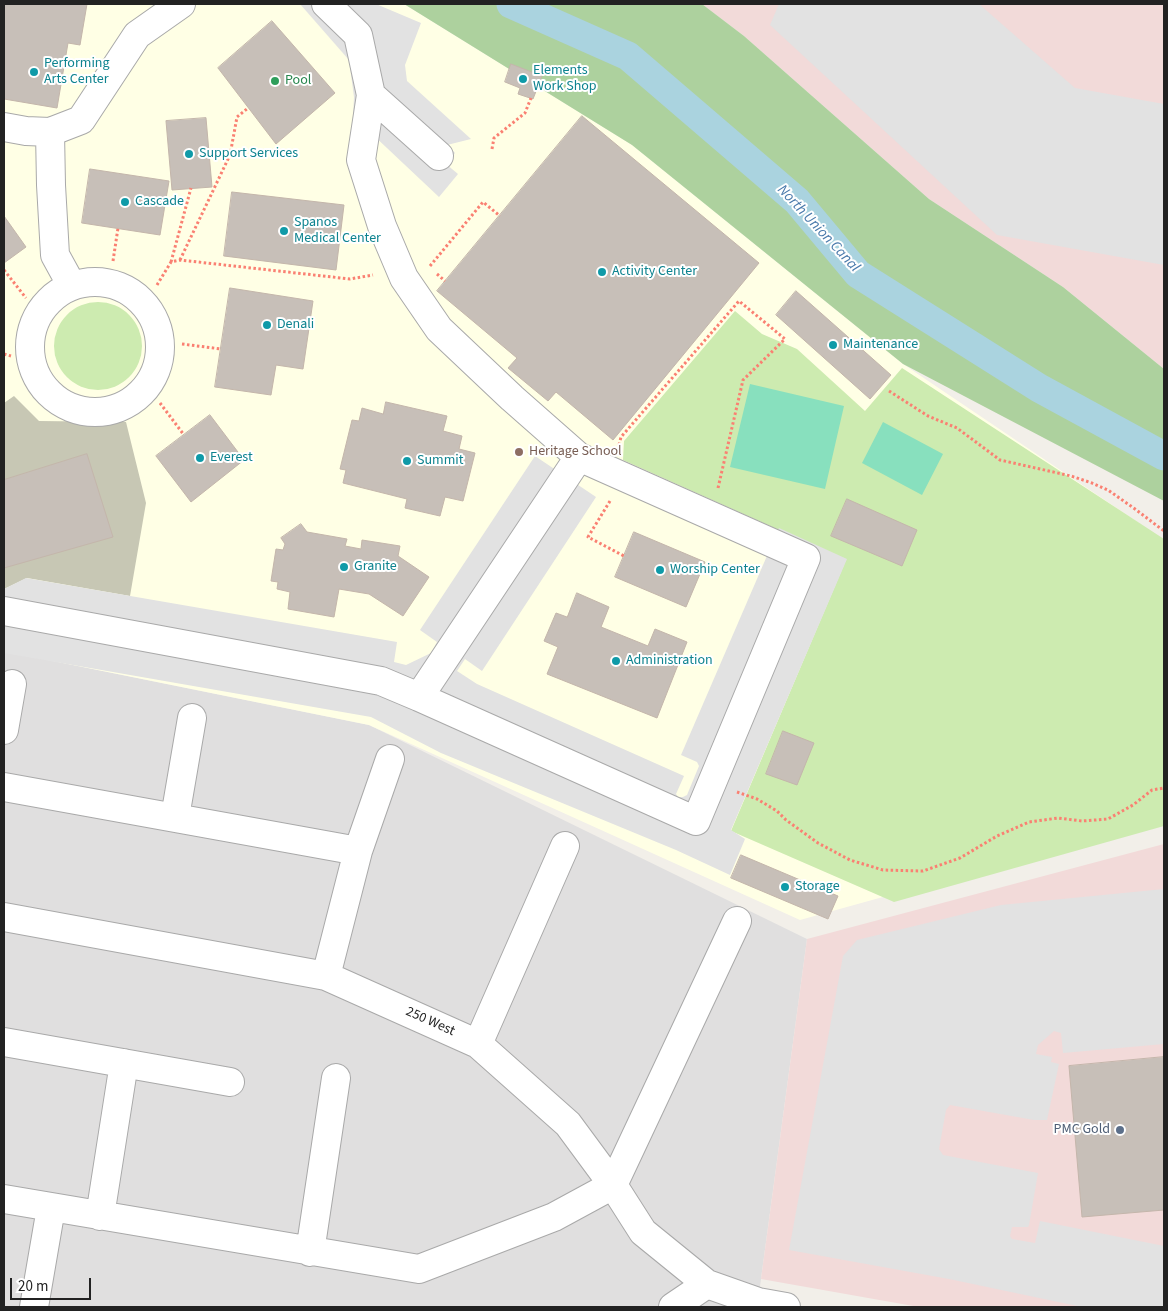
<!DOCTYPE html>
<html>
<head>
<meta charset="utf-8">
<style>
	body { margin:0 }
	#map { position:relative; width:1168px; height:1311px; overflow:hidden; background:#f2efe9; font-family:"Source Sans 3",sans-serif }
	canvas { display:block }
	.frame { position:absolute; inset:0; border:5px solid #222; pointer-events:none }
	.scale { position:absolute; left:10px; top:1278px; width:81px; height:22px; box-sizing:border-box; border:2px solid #222; border-top:0; padding-left:6px; font-size:15px; line-height:18px; white-space:nowrap; color:#222; -webkit-text-stroke:4px #fff; paint-order:stroke }
</style>
</head>
<body>
<div id="map">
<canvas width="1168" height="1311"></canvas>
<div class="frame"></div>
<div class="scale">20 m</div>
</div>
<script>
const g = document.querySelector('canvas').getContext('2d');
g.lineJoin = 'round';
function fillPath(path, color) { g.fillStyle = color; g.fill(path, 'evenodd'); }
function strokePath(path, color, width, dash) { g.strokeStyle = color; g.lineWidth = width; g.lineCap = dash ? 'butt' : 'round'; g.setLineDash(dash || []); g.stroke(path); }
function drawText(font, color, halo, rows, align = 'center') {
  g.font = font + ' "Source Sans 3",sans-serif'; g.lineWidth = 4; g.setLineDash([]); g.textBaseline = 'middle'; g.strokeStyle = halo; g.fillStyle = color; for (const [text, x, y, turn = 0] of rows) {
    g.save(); g.translate(x, y); g.rotate((+turn || 0) * Math.PI / 180); g.textAlign = isNaN(turn) ? turn : align; if (halo) g.strokeText(text, 0, 0); g.fillText(text, 0, 0); g.restore();
  }
}
const residential = new Path2D(`
	M4 651 369 725 807 939 758 1301 786 1307H4Z`);
const commercial = new Path2D(`
	M702 4H1164V369L1063 287 929 199 744 36Z
	M1164 844V1307H919L761 1279 807 939Z`);
const education = new Path2D(`
	M4 4H404L632 145 903 364 1164 540V819L800 920 369 725 4 651Z`);
const construction = new Path2D(`
	M14 396 39 421 126 422 146 503 130 596 27 578 4 589V403Z`);
const grass = new Path2D(`
	M54 346a44 44 0 1 1 88 0a44 44 0 1 1-88 0Z
	M735 311 762 334 797 349 865 411 902 368 1164 539V826L894 902 731 831 846 560 623 460 624 441Z`);
const forest = new Path2D(`
	M404 4H702L744 36 929 199 1063 287 1164 369V501L903 364 632 145Z`);
const pitch = new Path2D(`
	M750 384 844 406 825 489 730 467Z
	M883 422 943 454 922 495 862 463Z`);
const parking = new Path2D(`
	M300 4H376L421 23 405 65 407 81 471 139 447 145 455 153 446 164 458 174 439 197 353 116 354 97 349 60Z
	M779 4H979L1075 88 1164 104V265L997 235 770 25Z
	M535 456 596 497 482 671 465 659 457 671 477 684 684 776 676 794 678 797H683L687 795 699 766 697 762 681 755 779 528 847 559 731 830 745 839 730 875 676 850 441 753 371 717 4 653V589L26 578 397 642 394 662 406 665 431 653 437 642 420 630Z
	M1164 889V1044L1063 1053 1061 1033 1054 1031 1038 1045 1036 1054 1052 1057 1051 1062 1059 1064 1047 1120H1034L950 1105 946 1110 939 1149 943 1155 1038 1173 1029 1225 1028 1227H1012L1010 1236 1012 1239 1035 1243 1040 1221 1164 1246V1307H1082L949 1279 789 1250 843 956 857 940 1001 905Z`);
const canal = new Path2D(`
	M511 4 628 56 797 201 858 274 1039 388 1164 456`);
const building = new Path2D(`
	M4 4H87L80 45 68 43 57 108 4 99Z
	M272 21 335 93 276 144 218 68Z
	M511 64 542 76 533 99 518 94 520 88 505 82Z
	M582 116 759 263 613 440 556 392 548 401 508 368 517 358 437 291Z
	M206 118 212 187 172 190 166 121Z
	M90 169 169 181 160 235 82 223Z
	M232 192 344 205 336 270 224 256Z
	M4 216 26 247 4 263Z
	M230 288 313 301 303 369 276 365 271 395 215 387Z
	M796 291 891 375 870 399 776 315Z
	M386 402 447 416 443 431 462 436 459 449 475 453 463 501 445 497 440 516 405 508 407 499 343 483 346 470 340 469 352 420 359 421 362 408 383 414Z
	M210 415 244 460 191 502 156 456Z
	M87 454 113 537 4 568V480Z
	M847 499 917 530 902 566 831 536Z
	M301 524 307 532 347 539 345 546 361 549 362 540 400 546 398 556 429 577 403 616 369 594 339 589 334 617 288 609 290 592 277 589 278 582 271 581 276 549 283 550 285 544 281 538Z
	M634 532 705 562 686 607 615 577Z
	M577 593 609 607 601 627 648 646 655 629 687 642 657 718 547 674 558 647 544 641 556 613 567 617Z
	M783 731 814 743 797 785 766 774Z
	M741 855 838 896 828 919 731 878Z
	M1164 1057V1210L1082 1217 1069 1066Z`);
const path = new Path2D(`
	M492 149 494 138 525 113 531 98
	M180 260 230 155 237 117 248 108
	M113 261 118 228
	M171 262 191 188
	M430 266 483 202 500 216
	M4 270 26 298
	M437 274 445 281
	M157 285 171 262 180 260 350 279 373 275
	M182 344 221 349
	M4 354 11 356
	M889 391 928 416 957 428 1000 460 1071 476 1092 483 1108 490 1135 509 1164 531
	M160 403 184 435
	M619 445 621 437 739 301 785 339 743 380 718 488
	M610 501 588 537 624 556
	M737 792 757 799 777 811 786 820 818 843 850 860 883 870 923 871 960 858 997 836 1029 822 1058 818 1082 821 1108 819 1133 805 1152 790 1164 788`);
const minor = new Path2D(`
	M371 95 439 156
	M4 127 26 131 50 132 81 120 137 35 181 4
	M50 132 51 185 55 255 72 286
	M30 347a65 65 0 1 1 130 0a65 65 0 1 1-130 0Z
	M4 611 381 681 419 697 579 457 512 398 439 329 404 278 382 226 361 160 371 95 358 35 326 4
	M419 697 696 821 806 558 579 457
	M4 730 12 684
	M4 787 358 851
	M175 817 192 718
	M4 917 326 976 478 1044 568 1124 613 1185 643 1232 707 1284 758 1302 786 1307
	M326 976 358 851 390 759
	M4 1042 230 1082
	M478 1044 565 846
	M4 1199 419 1269 554 1217 613 1185 737 921
	M100 1216 124 1063
	M310 1252 336 1078
	M34 1307 51 1208
	M673 1307 707 1284`);
const markers = [
	[34,72,5,"#0f9aa8"],
	[523,79,5,"#0f9aa8"],
	[275,81,5,"#2e9e5b"],
	[189,154,5,"#0f9aa8"],
	[125,202,5,"#0f9aa8"],
	[284,231,5,"#0f9aa8"],
	[602,272,5,"#0f9aa8"],
	[267,325,5,"#0f9aa8"],
	[833,345,5,"#0f9aa8"],
	[519,452,5,"#8d6e63"],
	[200,458,5,"#0f9aa8"],
	[407,461,5,"#0f9aa8"],
	[344,567,5,"#0f9aa8"],
	[660,570,5,"#0f9aa8"],
	[616,661,5,"#0f9aa8"],
	[785,887,5,"#0f9aa8"],
	[1120,1130,5,"#5c6f8a"]
];
const cultureNames = [
	["Performing",44,64],
	["Arts Center",44,80],
	["Elements",533,71],
	["Work Shop",533,87],
	["Support Services",199,154],
	["Cascade",135,202],
	["Spanos",294,223],
	["Medical Center",294,239],
	["Activity Center",612,272],
	["Denali",277,325],
	["Maintenance",843,345],
	["Everest",210,458],
	["Summit",417,461],
	["Granite",354,567],
	["Worship Center",670,570],
	["Administration",626,661],
	["Storage",795,887]
];
const leisureNames = [
	["Pool",285,81]
];
const educationNames = [
	["Heritage School",529,452]
];
const streetNames = [
	["250 West",430,1022,24]
];
const serviceNames = [
	["PMC Gold",1110,1130]
];
const waterNames = [
	["North Union Canal",818,229,47]
];
fillPath(residential, '#e0dfdf');
fillPath(commercial, '#f2dad9');
fillPath(education, '#ffffe5');
fillPath(construction, '#c7c7b4');
fillPath(grass, '#cdebb0');
fillPath(forest, '#add19e');
fillPath(pitch, '#88e0be');
fillPath(parking, '#e2e2e2');
strokePath(canal, '#aad3df', 29);
fillPath(building, '#c7bfb8');
strokePath(building, '#c4b6ab', 1);
strokePath(minor, '#a9a9a9', 30);
strokePath(path, '#fa8072', 3, [2.5, 2.5]);
strokePath(minor, '#fff', 28);
for (const [x, y, r, color] of markers) { const dot = new Path2D(); dot.arc(x, y, r, 0, 2 * Math.PI); g.fillStyle = color; g.fill(dot); strokePath(dot, '#fff', 2); }
drawText('14px', '#0d838f', '#fff', cultureNames, 'left');
drawText('14px', '#27864d', '#fff', leisureNames, 'left');
drawText('14px', '#785e54', '#fff', educationNames, 'left');
drawText('14px', '#222', '#fff', streetNames);
drawText('14px', '#4e5e75', '#fff', serviceNames, 'right');
drawText('italic 15px', '#4a7aab', '#fff', waterNames);
</script>
</body>
</html>
